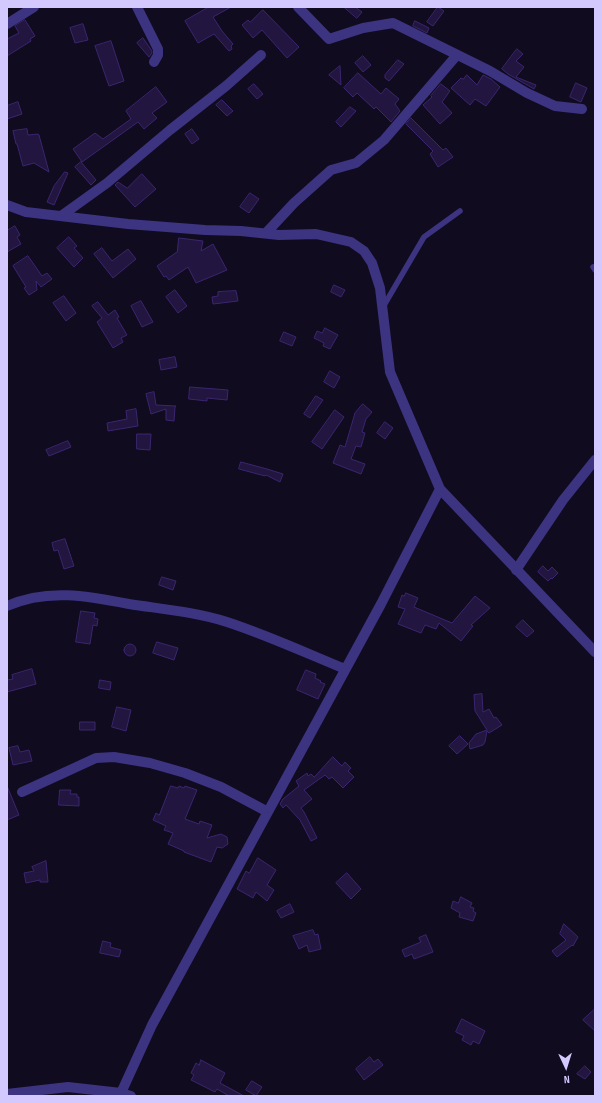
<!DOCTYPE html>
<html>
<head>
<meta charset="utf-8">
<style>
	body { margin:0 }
	#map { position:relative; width:602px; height:1103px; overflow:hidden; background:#100b1f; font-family:"Sofia Sans Condensed",sans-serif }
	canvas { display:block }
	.frame { position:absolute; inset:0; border:8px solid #d4c9ff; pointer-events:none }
	.north { position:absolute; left:546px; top:1047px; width:40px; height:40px; -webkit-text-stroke:3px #100b1f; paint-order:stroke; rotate:176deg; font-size:11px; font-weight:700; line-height:16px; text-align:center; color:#d4c9ff }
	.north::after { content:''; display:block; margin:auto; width:14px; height:18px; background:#d4c9ff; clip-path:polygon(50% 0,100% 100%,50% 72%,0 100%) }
</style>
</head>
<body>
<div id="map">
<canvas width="602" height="1103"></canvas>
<div class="frame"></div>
<div class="north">N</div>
</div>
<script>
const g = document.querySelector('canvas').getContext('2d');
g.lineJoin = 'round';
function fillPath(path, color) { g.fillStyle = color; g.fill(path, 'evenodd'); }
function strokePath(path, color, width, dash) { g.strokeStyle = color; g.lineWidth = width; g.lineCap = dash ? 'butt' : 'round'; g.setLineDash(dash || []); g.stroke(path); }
const building = new Path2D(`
	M209 7H231L213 17 222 31 233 44 231 46 232 49 229 51 214 34 198 43 185 21Z
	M344 7H355L362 12 357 18Z
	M438 7 444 11 433 26 427 22Z
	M263 10 299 47 287 58 262 30 253 38 242 25 248 20 250 22Z
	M25 20 35 36 30 39 31 41 7 56V39L19 33 15 26Z
	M415 21 429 28 427 33 413 26Z
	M83 24 88 40 75 43 70 28Z
	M143 38 152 51V53L149 57 137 43Z
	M111 41 124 81 109 86 95 46Z
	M517 49 523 54 516 61 524 67 516 77 536 85 534 89 508 74 502 69Z
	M363 56 371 65 363 72 355 63Z
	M398 60 404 64 389 81 385 78V75Z
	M340 66 341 85 329 75Z
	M358 73 381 94 386 88 399 99 395 104 400 111 391 122 376 107 374 109 357 93 353 97 344 88Z
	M467 75 477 85 483 75 491 79 500 87 486 106 475 99 470 105 451 88 461 78 463 79Z
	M576 83 587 88 581 102 570 97Z
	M254 84 263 94 257 99 248 89Z
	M441 84 450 91 442 102 452 113 440 124 423 105 432 97 431 96Z
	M156 87 167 102 152 113 157 118 144 129 138 122 82 162 73 149 95 133 103 139 131 119 126 111Z
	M222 100 233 111 227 116 216 105Z
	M18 102 22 114 7 119V106Z
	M350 107 356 111 341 127 336 122Z
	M411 118 443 150 446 148 453 157 438 167 430 154 433 151 406 124Z
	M27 129 28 135 38 134 39 135 49 172 34 163 23 166 17 144H16L13 131Z
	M192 129 199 139 192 144 185 134Z
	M81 162 96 180 91 185 75 167Z
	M65 172 68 173 54 205 47 202 54 186Z
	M142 174 156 189 135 207 115 185 118 182 127 188Z
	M250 193 259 199 249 213 240 207Z
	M15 226 20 235 17 237 21 244 7 252V231Z
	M69 237 77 246 74 248 83 258 74 267 57 248Z
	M179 238 203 241 201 251 213 244 227 270 196 283 188 267 169 280 166 276 164 277 157 266 177 252Z
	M102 248 112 261 128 249 136 259 113 278 94 254Z
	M28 256 42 276 47 273 52 279 41 287 36 281 37 290 29 295 24 288 26 287 13 266Z
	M334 285 345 290 341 297 331 292Z
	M175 290 187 306 178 313 166 297Z
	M236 291 238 301 213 304 212 297 218 296V292Z
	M64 296 76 313 66 321 53 303Z
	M141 301 153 322 142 327 131 306Z
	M98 302 108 315 115 310 119 317 117 318 127 335 121 338 123 342 113 348 97 322 102 318 92 306Z
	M325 328 338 335 330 349 323 346 324 343 314 338 317 331 322 333Z
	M284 332 296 337 292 346 280 341Z
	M175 357 177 367 161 370 159 360Z
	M330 371 340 377 334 388 324 382Z
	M190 387 228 390 227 400 207 398V401L189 399Z
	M154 392 156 405 176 406 175 407 174 421 166 420V409L151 414 146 394Z
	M316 396 323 400 310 418 304 414Z
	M363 404 372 412 366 419 362 432 365 433 361 447 356 446 351 459 365 464 361 474 333 463 340 445 345 447 355 413Z
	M136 409 138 426 108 431 107 423 127 419 126 411Z
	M335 410 344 417 322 449 312 442Z
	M385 422 393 428 385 439 377 433Z
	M137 434H151L150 450 137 449Z
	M68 441 71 447 49 456 46 450Z
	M241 462 267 469 283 474 280 482 266 475 265 476 239 469Z
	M65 539 74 566 64 569 58 550 54 551 52 543Z
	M543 566 548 571 552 567 558 573 552 579 551 578 548 581 538 572Z
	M162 577 176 581 173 590 159 585Z
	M406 593 418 598 414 607 452 623 475 596 490 608 471 625 473 626 461 641 439 623 436 629 425 625 421 633 398 624 405 609 398 607 402 595 404 596Z
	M81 611 95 613 94 618 98 619 97 626 93 625 90 644 76 642Z
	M523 620 534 631 527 637 516 627Z
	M157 642 178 648 174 660 153 653Z
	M124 650a6 6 0 1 1 12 0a6 6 0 1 1-12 0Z
	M32 669 36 684 7 692V680L13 679 12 675Z
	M306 670 316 674 315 678 321 681 320 682 325 684 318 699 297 690Z
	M100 680 111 682 110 690 99 688Z
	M482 694 483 712 489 709 494 718 496 717 502 725 489 733 487 731 485 742 483 745 470 749 469 743 476 734 487 730 475 711 474 695Z
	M117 707 131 710 126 731 112 727Z
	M80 722H95V730H80Z
	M460 736 468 744 457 754 449 746Z
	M18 746 20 752 29 750 32 761 13 765 9 748Z
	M333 757 342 766 345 762 351 768 348 771 354 777 343 788 332 777 329 779 325 775 304 790 312 799 301 808 304 812 317 838 311 841 300 820 286 805 283 808 280 804 283 799 299 786 296 781 307 773 308 776 311 774 314 777Z
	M7 786 19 815 7 820Z
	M171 786 178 788 179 786 184 788 185 786 197 790 185 819 199 824 200 821 212 825 207 838 221 834 227 837 228 844 222 848 217 847 211 862 184 852V851L168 844 173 833 164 830 166 826 153 820 156 813 159 815Z
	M60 790H71L70 794H77V797H79V806L59 805Z
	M258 858 276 870 267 885 274 890 267 901 256 892 253 898 237 889 246 871 249 873Z
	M46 861 48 882H40V880L26 883 24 873 34 871 32 867Z
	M347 873 361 889 351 899 336 883Z
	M461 897 472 903 470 907 474 908 473 911 476 913 473 921 459 917 460 913 451 908 453 901 458 903Z
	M290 904 294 912 281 918 277 911Z
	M564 924 578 937 573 946 572 945 557 957 552 951 566 940 560 934Z
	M313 930 315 935 318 934 321 949 309 952 307 945 299 949 293 936Z
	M426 935 433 952 414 959 412 954 405 957 402 950 421 942 419 938Z
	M103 941 111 943 110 947 121 950 119 957 100 953Z
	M595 1009V1031L583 1020Z
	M462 1019 485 1031 479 1044 473 1041 471 1045 462 1040 464 1036 456 1032Z
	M370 1057 374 1062 378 1059 383 1065 364 1080 356 1069Z
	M201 1060 225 1073 220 1083 244 1096H229L217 1089 215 1092 191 1080 194 1075 191 1073 196 1063 199 1065Z
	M585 1066 591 1072 585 1079 577 1074Z
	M252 1081 262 1087 256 1096 246 1090Z`);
const lane = new Path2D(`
	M593 267 595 270
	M383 307 424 237 460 211`);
const street = new Path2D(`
	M137 7 158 49V55L154 62
	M298 7 329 39 363 28 393 23 490 71 527 93 555 106 582 109
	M7 24 34 7
	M7 205 26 212 128 224 205 230 241 231 279 235 316 234 351 242 364 251 372 263 380 288 390 372 440 489 595 652
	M61 216 107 183 170 130 226 86 261 55
	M266 233 294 203 331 170 356 163 384 140 457 55
	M516 570 563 500 595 460
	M7 606C47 588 88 596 129 604 161 609 196 612 227 622 267 635 306 653 345 669
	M22 792 96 758 114 757 150 763 185 773 221 787 268 812
	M7 1094 68 1087 121 1093
	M131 1096 121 1093 152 1025 381 604 440 489`);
fillPath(building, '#221641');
strokePath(building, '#3a266f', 1);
strokePath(lane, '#3c3381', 5.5);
strokePath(street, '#3c3381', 10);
</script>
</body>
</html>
